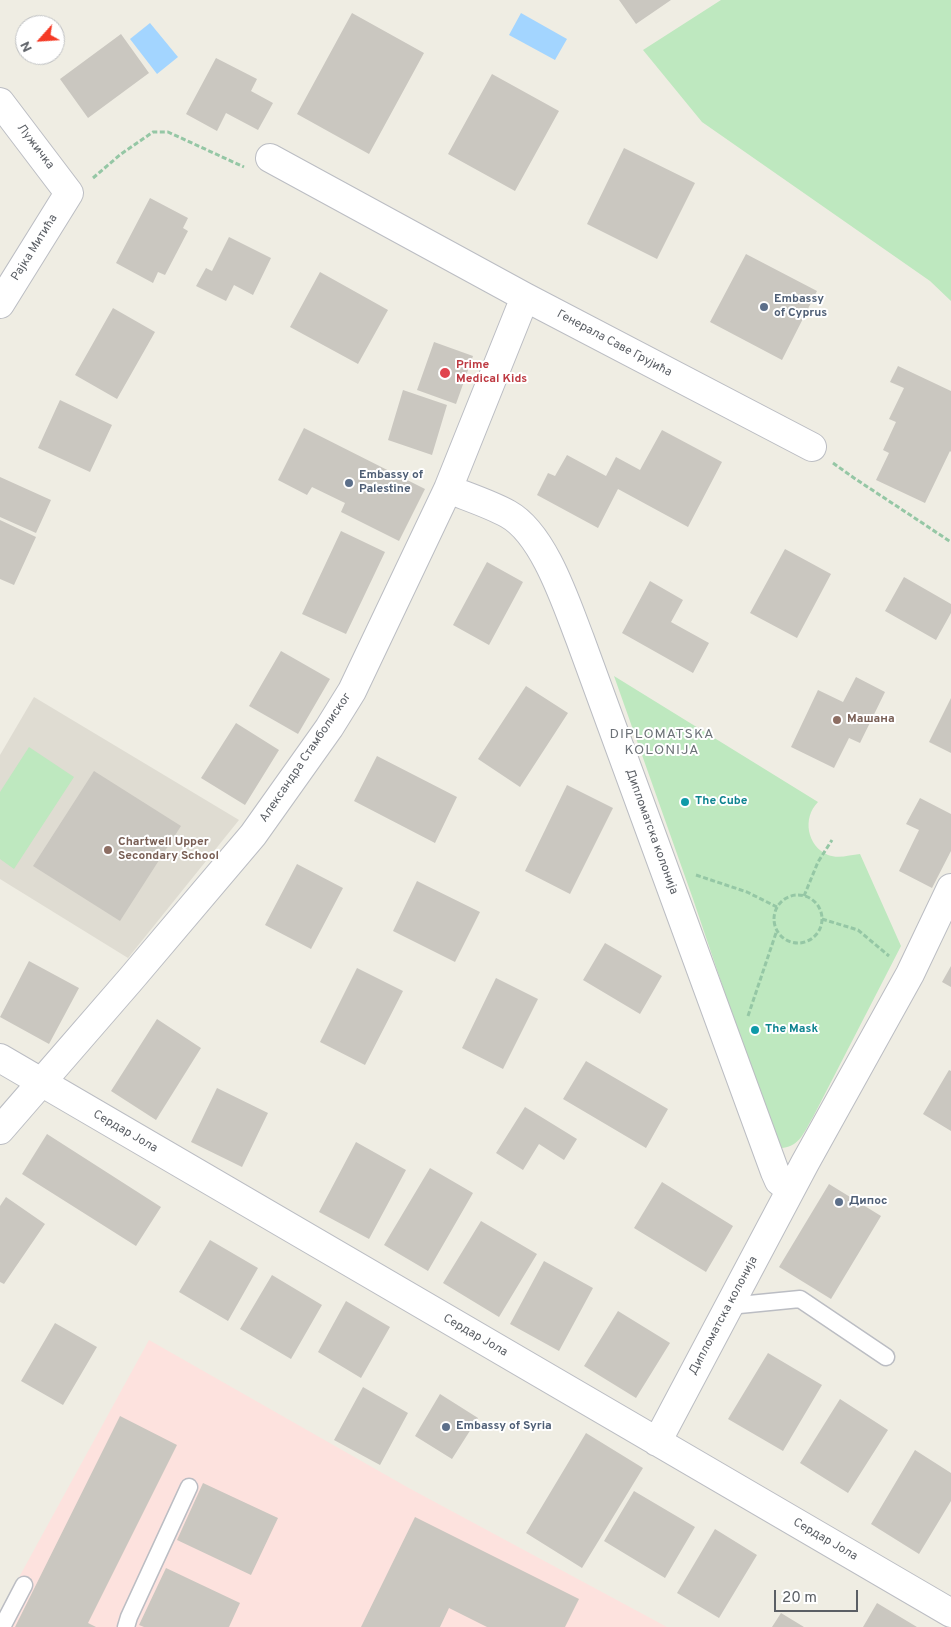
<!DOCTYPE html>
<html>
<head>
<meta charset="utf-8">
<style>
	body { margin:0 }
	#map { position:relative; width:951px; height:1627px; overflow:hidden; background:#efede3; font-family:Overpass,sans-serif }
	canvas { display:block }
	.north { position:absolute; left:15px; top:15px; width:50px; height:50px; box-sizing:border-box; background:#fff; border:1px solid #bdbfc1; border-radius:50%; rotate:244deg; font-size:14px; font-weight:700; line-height:20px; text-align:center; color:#5b5f65 }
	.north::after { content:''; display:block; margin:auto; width:18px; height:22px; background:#f53924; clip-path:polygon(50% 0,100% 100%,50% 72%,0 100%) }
	.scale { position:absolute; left:774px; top:1590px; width:84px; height:22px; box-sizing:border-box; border:2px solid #5b5f65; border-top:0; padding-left:6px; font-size:15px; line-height:18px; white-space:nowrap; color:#5b5f65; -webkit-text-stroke:4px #fff; paint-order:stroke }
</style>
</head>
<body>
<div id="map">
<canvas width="951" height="1627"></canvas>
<div class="north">N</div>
<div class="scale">20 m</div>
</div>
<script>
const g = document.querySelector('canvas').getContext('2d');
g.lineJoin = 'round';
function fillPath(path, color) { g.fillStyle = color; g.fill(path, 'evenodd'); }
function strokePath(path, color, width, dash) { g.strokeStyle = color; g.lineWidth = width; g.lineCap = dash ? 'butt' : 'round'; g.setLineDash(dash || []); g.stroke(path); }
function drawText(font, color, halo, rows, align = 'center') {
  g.font = font + ' Overpass,sans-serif'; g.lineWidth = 4; g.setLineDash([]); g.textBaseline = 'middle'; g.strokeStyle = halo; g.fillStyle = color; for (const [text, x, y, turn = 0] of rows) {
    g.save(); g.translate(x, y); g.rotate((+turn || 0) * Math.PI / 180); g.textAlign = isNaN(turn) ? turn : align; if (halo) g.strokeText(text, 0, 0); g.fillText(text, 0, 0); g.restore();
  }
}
const education = new Path2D(`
	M34 697 239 820 128 958 0 879V755Z`);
const medical = new Path2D(`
	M149 1340 407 1487 667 1627H0V1612Z`);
const green = new Path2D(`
	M721 0H951V301L930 281 702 122 643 50Z
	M614 676 818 802C802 818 807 846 828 855 838 859 850 855 860 854L901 946 813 1117C804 1132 800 1146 782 1148L776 1144 693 899Z
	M29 747 74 777 14 869 0 859V792Z`);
const water = new Path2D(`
	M521 13 567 39 555 60 509 35Z
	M150 23 178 57 157 74 130 39Z`);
const building = new Path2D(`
	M619 0H671L636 24Z
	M352 13 424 53 369 154 297 114Z
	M121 34 149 73 88 118 60 79Z
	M216 58 257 79 251 91 273 103 258 130 226 113 217 131 186 114Z
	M492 74 559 111 515 191 448 154Z
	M624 148 695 183 657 259 587 224Z
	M150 198 188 218 183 228 188 231 165 275 158 272 153 283 116 263Z
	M229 237 271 258 253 295 234 285 226 301 196 286 206 268 212 271Z
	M746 254 817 291 782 360 710 322Z
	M320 272 388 310 358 364 290 327Z
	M113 308 155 332 117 399 75 375Z
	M434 342 473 356 456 404 417 390Z
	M898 366 951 391V452L950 451 925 503 876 480 889 453 883 450 896 422 889 419 904 388 890 382Z
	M403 390 447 405 432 455 388 440Z
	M60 400 112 425 90 472 38 448Z
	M304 428 425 489 399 541 341 512 345 503 312 487 307 495 278 480Z
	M662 430 722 462 688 527 618 489 598 528 537 495 548 473 555 476 567 455 606 476 616 457 640 470Z
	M0 477 51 500 36 533 0 517Z
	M0 520 36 537 14 585 0 579Z
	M341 531 385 552 346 634 302 614Z
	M785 549 831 574 797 638 750 613Z
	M487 562 523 582 489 645 453 625Z
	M904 577 951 604V613L936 640 885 611Z
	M650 581 683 600 671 622 709 643 693 673 622 633Z
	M281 651 330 679 298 734 249 706Z
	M856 677 885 692 860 743 849 738 834 768 791 747 818 690 843 702Z
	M526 686 568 713 520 787 478 759Z
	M951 698V753L929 742Z
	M236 723 279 750 245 805 201 778Z
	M377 756 457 797 435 843 354 801Z
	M94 771 181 826 120 921 33 866Z
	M567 785 613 808 570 894 525 871Z
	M920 798 951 814V851L932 888 899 871 919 830 906 824Z
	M297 864 343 888 311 949 265 925Z
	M417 881 480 912 455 962 393 931Z
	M605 943 662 976 640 1014 583 980Z
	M29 961 79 988 49 1044 0 1017Z
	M951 966V987L942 982Z
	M357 968 403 991 365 1065 320 1042Z
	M496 978 538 999 503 1069 462 1048Z
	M157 1019 201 1048 156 1120 111 1091Z
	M586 1061 668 1109 646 1148 563 1099Z
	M949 1070 951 1071V1131L923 1114Z
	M217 1088 268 1113 242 1167 191 1142Z
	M525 1107 577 1139 564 1160 539 1144 523 1170 496 1153Z
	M47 1134 161 1207 136 1246 22 1174Z
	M356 1142 406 1170 369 1239 319 1212Z
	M430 1168 473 1193 428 1271 384 1245Z
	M662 1182 733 1226 706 1272 634 1228Z
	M829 1184 881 1216 831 1299 779 1267Z
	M6 1197 45 1224 4 1284 0 1282V1206Z
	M481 1221 537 1254 499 1317 443 1283Z
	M210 1240 258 1268 228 1321 179 1292Z
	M544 1261 593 1288 559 1351 510 1324Z
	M272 1275 322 1305 291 1359 240 1329Z
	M346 1301 390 1327 361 1378 318 1352Z
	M618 1311 670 1343 636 1398 584 1366Z
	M55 1323 97 1347 63 1405 21 1381Z
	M768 1353 822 1385 783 1451 728 1419Z
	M363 1387 408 1413 380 1465 334 1440Z
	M440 1394 478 1418 452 1459 415 1436Z
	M840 1399 888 1430 848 1493 800 1463Z
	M120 1416 177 1445 88 1623 96 1627H15Z
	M586 1433 643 1468 582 1568 526 1533Z
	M915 1450 951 1473V1501L919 1554 871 1524Z
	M203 1483 278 1518 251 1575 177 1540Z
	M634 1491 695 1527 665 1578 604 1541Z
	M415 1517 579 1599 565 1627H487L449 1608 440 1627H361Z
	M715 1529 757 1555 719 1618 677 1593Z
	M166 1568 240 1603 229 1627H144L139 1625Z
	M877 1603 917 1627H863Z
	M781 1613 804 1627H772Z`);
const path = new Path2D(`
	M93 178 121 154 153 132H168L244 167
	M833 463 854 478 951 542
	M696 875 747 892 777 907
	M774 919a24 24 0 1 1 48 0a24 24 0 1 1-48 0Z
	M804 896 818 862 832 840
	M822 919 858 930 889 956
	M748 1016 777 930`);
const service = new Path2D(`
	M729 1306 800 1299 886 1357
	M2 1627 24 1585
	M126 1627 129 1617 189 1487`);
const minor = new Path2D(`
	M0 102 69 193 0 304
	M270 158 525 297 812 447
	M448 489C468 497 490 504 508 514 544 534 566 603 580 639L775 1172 779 1181 790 1190
	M0 1058 951 1613
	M0 1130 131 979 253 835 329 728 352 691 448 489 525 297
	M657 1442 805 1163 910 974 951 888`);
const markers = [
	[764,307,5,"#5c6f8a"],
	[445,373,6,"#e0444e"],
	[349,483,5,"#5c6f8a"],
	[837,720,5,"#8d6e63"],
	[685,802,5,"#0f9aa8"],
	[108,850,5,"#8d6e63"],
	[755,1030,5,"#0f9aa8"],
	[839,1202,5,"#5c6f8a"],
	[446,1427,5,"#5c6f8a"]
];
const streetNames = [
	["Лужичка",35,147,53],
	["Рајка Митића",35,248,-58],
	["Генерала Саве Грујића",614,344,28],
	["Александра Стамболиског",306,758,-56],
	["Дипломатска колонија",651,832,70],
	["Сердар Јола",125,1132,30],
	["Дипломатска колонија",724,1316,-62],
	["Сердар Јола",475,1336,30],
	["Сердар Јола",825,1540,30]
];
const serviceNames = [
	["Embassy",774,300],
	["of Cyprus",774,314],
	["Embassy of",359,476],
	["Palestine",359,490],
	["Дипос",849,1202],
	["Embassy of Syria",456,1427]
];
const healthNames = [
	["Prime",456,366],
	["Medical Kids",456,380]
];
const educationNames = [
	["Машана",847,720],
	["Chartwell Upper",118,843],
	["Secondary School",118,857]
];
const cultureNames = [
	["The Cube",695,802],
	["The Mask",765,1030]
];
const neighbourhoodNames = [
	["DIPLOMATSKA",662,735],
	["KOLONIJA",662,751]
];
fillPath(education, '#dfdcd2');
fillPath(medical, '#fde2de');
fillPath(green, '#bee8bf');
fillPath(water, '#a3d5ff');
fillPath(building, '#cac7c0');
strokePath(service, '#bbbdc3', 19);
strokePath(minor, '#bbbdc3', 30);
strokePath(path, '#95c7a5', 3, [5, 2.5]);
strokePath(service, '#fff', 16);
strokePath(minor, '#fff', 28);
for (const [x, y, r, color] of markers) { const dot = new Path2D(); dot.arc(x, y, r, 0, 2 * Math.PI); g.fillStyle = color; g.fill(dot); strokePath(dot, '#fff', 2); }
drawText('12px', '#5b5f65', '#fff', streetNames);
drawText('bold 12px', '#4e5e75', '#fff', serviceNames, 'left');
drawText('bold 12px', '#be3a42', '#fff', healthNames, 'left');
drawText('bold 12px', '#785e54', '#fff', educationNames, 'left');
drawText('bold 12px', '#0d838f', '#fff', cultureNames, 'left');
g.letterSpacing = '1px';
drawText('14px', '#6c7177', '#fff', neighbourhoodNames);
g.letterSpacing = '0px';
</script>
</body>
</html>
